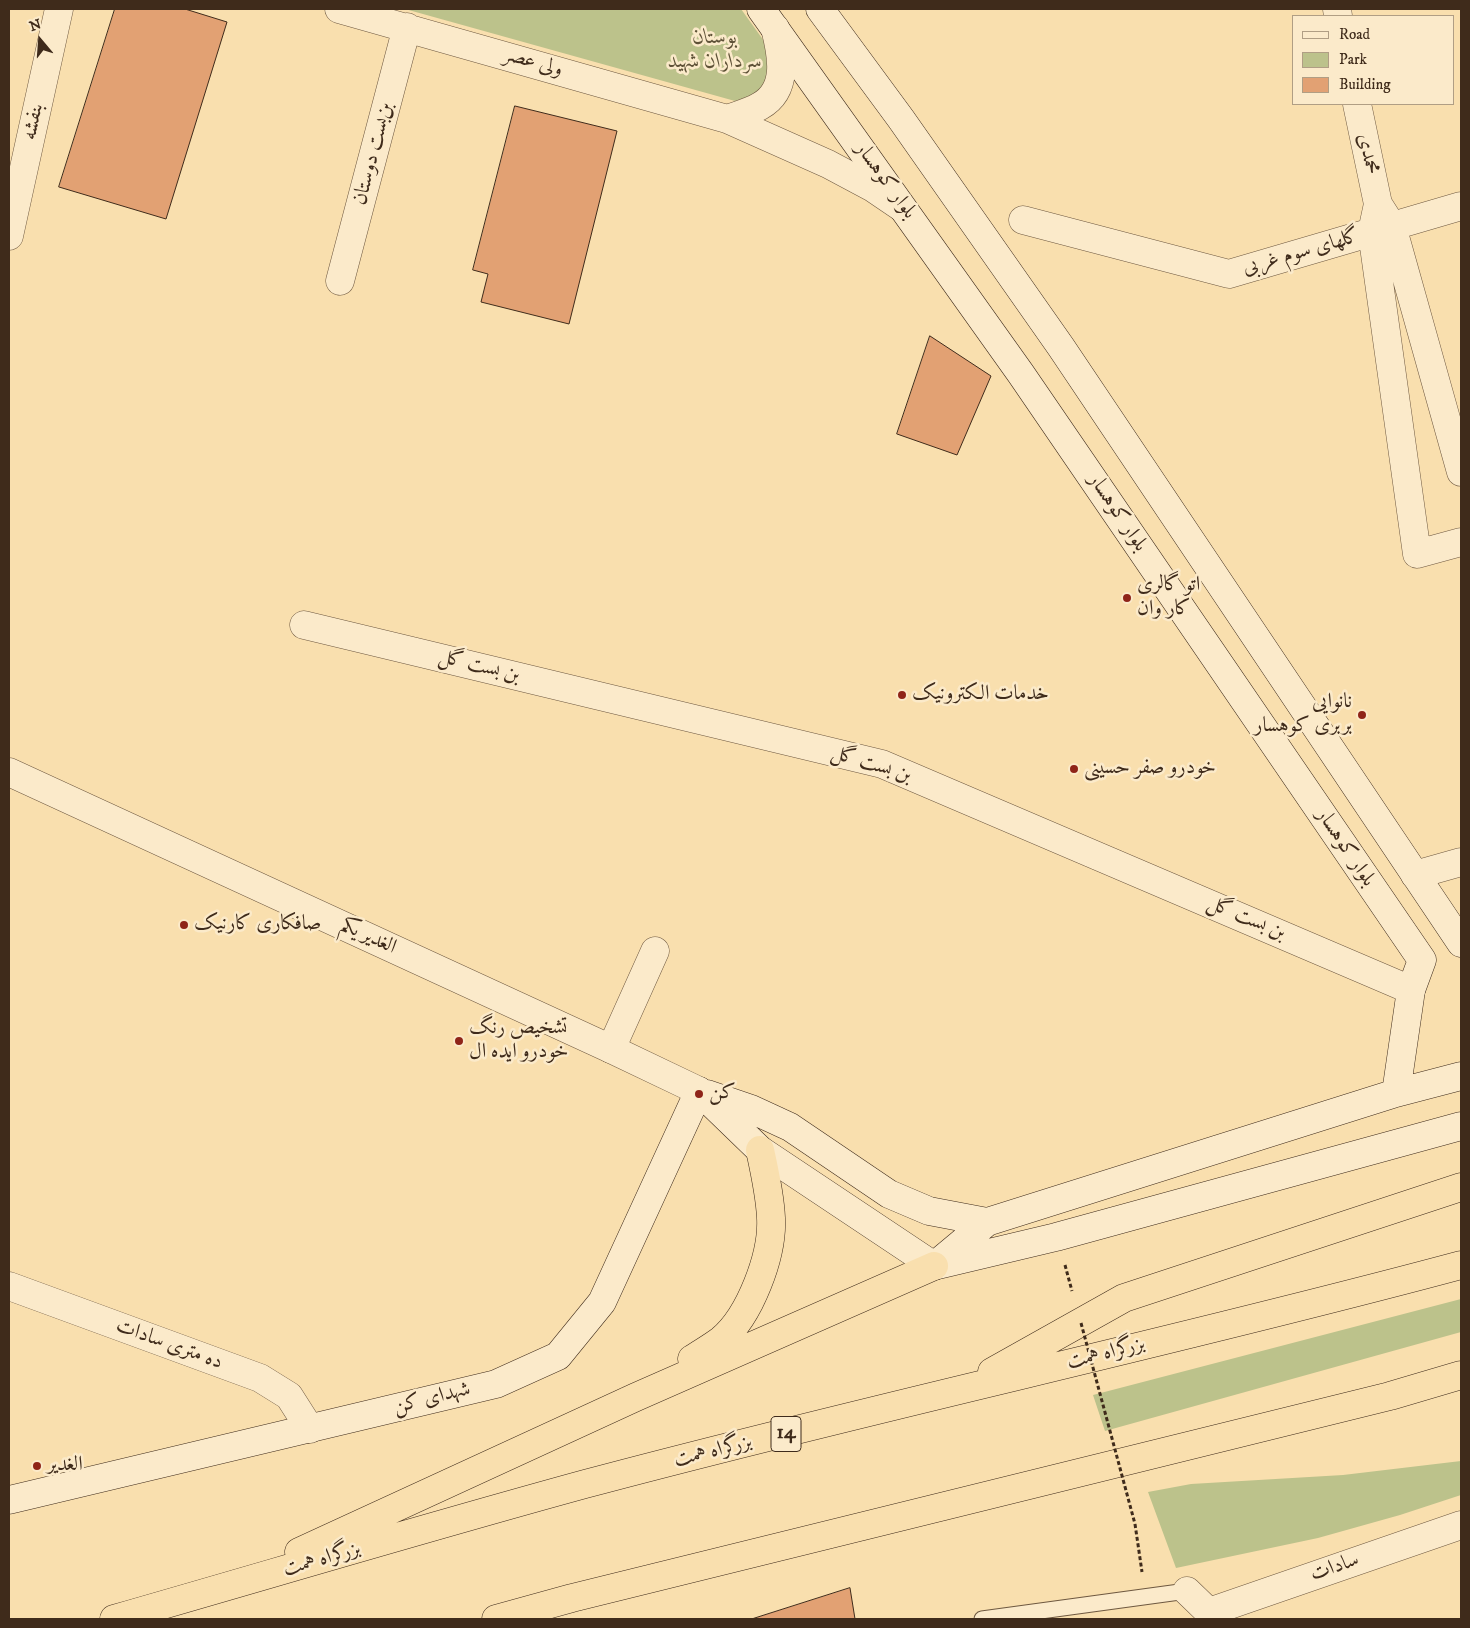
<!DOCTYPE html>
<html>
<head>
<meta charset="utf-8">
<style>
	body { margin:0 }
	#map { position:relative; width:1470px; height:1628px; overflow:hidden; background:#f9dfae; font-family:"IM FELL DW Pica",serif }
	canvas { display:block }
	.frame { position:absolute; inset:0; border:10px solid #3f2b1b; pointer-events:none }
	.legend { position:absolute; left:1292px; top:15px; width:162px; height:90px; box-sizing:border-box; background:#fbeaca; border:1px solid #b09e84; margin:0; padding:6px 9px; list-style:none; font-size:15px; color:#3f2b1b }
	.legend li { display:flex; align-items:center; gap:10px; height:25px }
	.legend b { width:25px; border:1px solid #b09e84 }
	.north { position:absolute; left:15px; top:15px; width:50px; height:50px; -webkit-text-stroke:4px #fbeaca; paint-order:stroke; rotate:342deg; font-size:14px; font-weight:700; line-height:20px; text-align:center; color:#3f2b1b }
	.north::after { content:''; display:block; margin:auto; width:18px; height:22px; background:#3f2b1b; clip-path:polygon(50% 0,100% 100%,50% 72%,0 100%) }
</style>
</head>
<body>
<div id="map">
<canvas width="1470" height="1628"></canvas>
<div class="frame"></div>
<ul class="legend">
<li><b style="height:6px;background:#fbeaca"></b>Road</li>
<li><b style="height:14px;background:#bcc28b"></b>Park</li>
<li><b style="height:14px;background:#e2a173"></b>Building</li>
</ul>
<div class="north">N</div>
</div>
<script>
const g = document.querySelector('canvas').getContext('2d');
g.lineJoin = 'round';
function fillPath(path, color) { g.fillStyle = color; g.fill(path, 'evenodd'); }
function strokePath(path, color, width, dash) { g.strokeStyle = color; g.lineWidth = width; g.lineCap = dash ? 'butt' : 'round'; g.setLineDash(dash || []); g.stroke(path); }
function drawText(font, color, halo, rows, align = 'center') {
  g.font = font + ' "IM FELL DW Pica",Amiri,serif'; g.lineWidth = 5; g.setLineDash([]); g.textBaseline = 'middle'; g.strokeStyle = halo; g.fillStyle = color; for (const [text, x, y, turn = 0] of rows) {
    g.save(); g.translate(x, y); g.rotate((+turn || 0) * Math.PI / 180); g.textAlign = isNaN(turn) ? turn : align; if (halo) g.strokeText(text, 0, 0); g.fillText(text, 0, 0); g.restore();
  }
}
const green = new Path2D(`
	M405 9H741L764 41 772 64 768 80 755 95 735 101Z
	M1461 1299V1332L1105 1431 1093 1395Z
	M1461 1461V1495L1400 1515 1318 1538 1176 1568 1148 1492 1191 1484 1343 1475Z`);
const building = new Path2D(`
	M115 9H185L227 22 166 219 59 187Z
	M515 106 617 131 569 324 481 302 488 274 473 270Z
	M930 336 991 376 957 455 897 434Z
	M850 1588 855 1619H752Z`);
const path = new Path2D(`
	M1065 1265 1072 1291
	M1135 1524 1142 1572`);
const service = new Path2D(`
	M982 1619 1187 1591`);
const minor = new Path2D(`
	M339 9 727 119 828 164 873 188 901 207
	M1337 9 1338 16
	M1357 104 1378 204 1392 226 1461 472
	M727 119C738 115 750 112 760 106 789 90 782 55 775 28
	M1378 204 1372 232 1417 554 1461 542
	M1023 220 1229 274 1461 206
	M9 236 59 9
	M340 281 407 27
	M304 625 882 764 1411 990
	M1415 875 1461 862
	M611 1049 655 951
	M9 1286 260 1378 289 1396 310 1429`);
const tertiary = new Path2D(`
	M9 772 611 1049 699 1091
	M1187 1591 1216 1619
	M1209 1612 1461 1525`);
const secondary = new Path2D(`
	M761 9 1021 374 1422 960 1411 990 1396 1093
	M820 9 901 119 1061 347 1461 943
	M699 1091 760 1150 934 1266 1056 1237 1461 1126
	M707 1094 751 1109 790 1127 889 1194 929 1211 987 1222
	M939 1262 987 1222 1396 1093 1461 1076
	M9 1500 496 1384 558 1356 602 1302 699 1091`);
const trunk = new Path2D(`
	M692 1359C701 1353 712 1347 721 1340 750 1316 773 1255 771 1218 770 1195 765 1173 760 1150
	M992 1372 1124 1298 1461 1187
	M299 1552 636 1397 934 1266
	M114 1619C271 1574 428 1527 585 1484 876 1406 1171 1343 1461 1265
	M496 1619 572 1598 1390 1396 1461 1375`);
const pathBridge = new Path2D(`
	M1081 1323 1135 1524`);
const markers = [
	[1127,598,5,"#8f2418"],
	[902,695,5,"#8f2418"],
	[1362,715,5,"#8f2418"],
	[1074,769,5,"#8f2418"],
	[184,925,5,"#8f2418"],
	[459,1041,5,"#8f2418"],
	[699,1094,5,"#8f2418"],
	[37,1466,5,"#8f2418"]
];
const shields = [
	[786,1434,30]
];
const shieldNames = [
	["14",786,1434]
];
const parkNames = [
	["بوستان",715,39],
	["سرداران شهید",715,63]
];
const streetNames = [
	["ولی عصر",533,63,16],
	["بنفشه",34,122,-78],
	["بن‌بست دوستان",374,154,-75],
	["محمدی",1367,154,78],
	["بلوار کوهسار",885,181,54],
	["گلهای سوم غربی",1301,253,-16],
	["بلوار کوهسار",1117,513,56],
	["بن بست گل",479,667,14],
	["بن بست گل",871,765,17],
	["بلوار کوهسار",1345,848,56],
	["بن بست گل",1246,919,23],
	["الغدیر یکم",368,937,25],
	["ده متری سادات",169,1345,20],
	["بزرگراه همت",1106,1354,-14],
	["شهدای کن",432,1399,-14],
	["بزرگراه همت",713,1452,-14],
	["بزرگراه همت",322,1560,-16],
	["سادات",1335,1568,-19]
];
const poiNames = [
	["اتو گالری",1137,586],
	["کار وان",1137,610],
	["خدمات الکترونیک",912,695],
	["نانوایی",1352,703,"right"],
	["بربری کوهسار",1352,727,"right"],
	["خودرو صفر حسینی",1084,769],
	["صافکاری کارنیک",194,925],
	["تشخیص رنگ",469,1029],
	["خودرو ایده ال",469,1053],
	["کن",709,1094],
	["الغدیر",47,1466]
];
fillPath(green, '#bcc28b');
fillPath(building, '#e2a173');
strokePath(building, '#3f2b1b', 1);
strokePath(service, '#6e5840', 17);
strokePath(minor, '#6e5840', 29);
strokePath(tertiary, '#6e5840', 29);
strokePath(secondary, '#3f2b1b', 29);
strokePath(trunk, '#3f2b1b', 29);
strokePath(path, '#3f2b1b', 3, [4, 2.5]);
strokePath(service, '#fbeaca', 15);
strokePath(minor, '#fbeaca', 28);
strokePath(tertiary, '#fbeaca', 28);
strokePath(secondary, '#fbeaca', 28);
strokePath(trunk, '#f9dfae', 28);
strokePath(pathBridge, '#3f2b1b', 3, [4, 2.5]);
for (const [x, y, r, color] of markers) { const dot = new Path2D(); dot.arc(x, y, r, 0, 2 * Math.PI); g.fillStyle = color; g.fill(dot); strokePath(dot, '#fbeaca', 2); }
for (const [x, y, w] of shields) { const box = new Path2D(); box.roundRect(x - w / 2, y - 17.5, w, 35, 4); g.fillStyle = '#fbeaca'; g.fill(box); strokePath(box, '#3f2b1b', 1); }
drawText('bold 20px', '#3f2b1b', null, shieldNames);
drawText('italic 21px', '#5e5137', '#fbeaca', parkNames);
drawText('21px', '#3f2b1b', '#fbeaca', streetNames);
drawText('21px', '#3f2b1b', '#fbeaca', poiNames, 'left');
</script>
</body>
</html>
